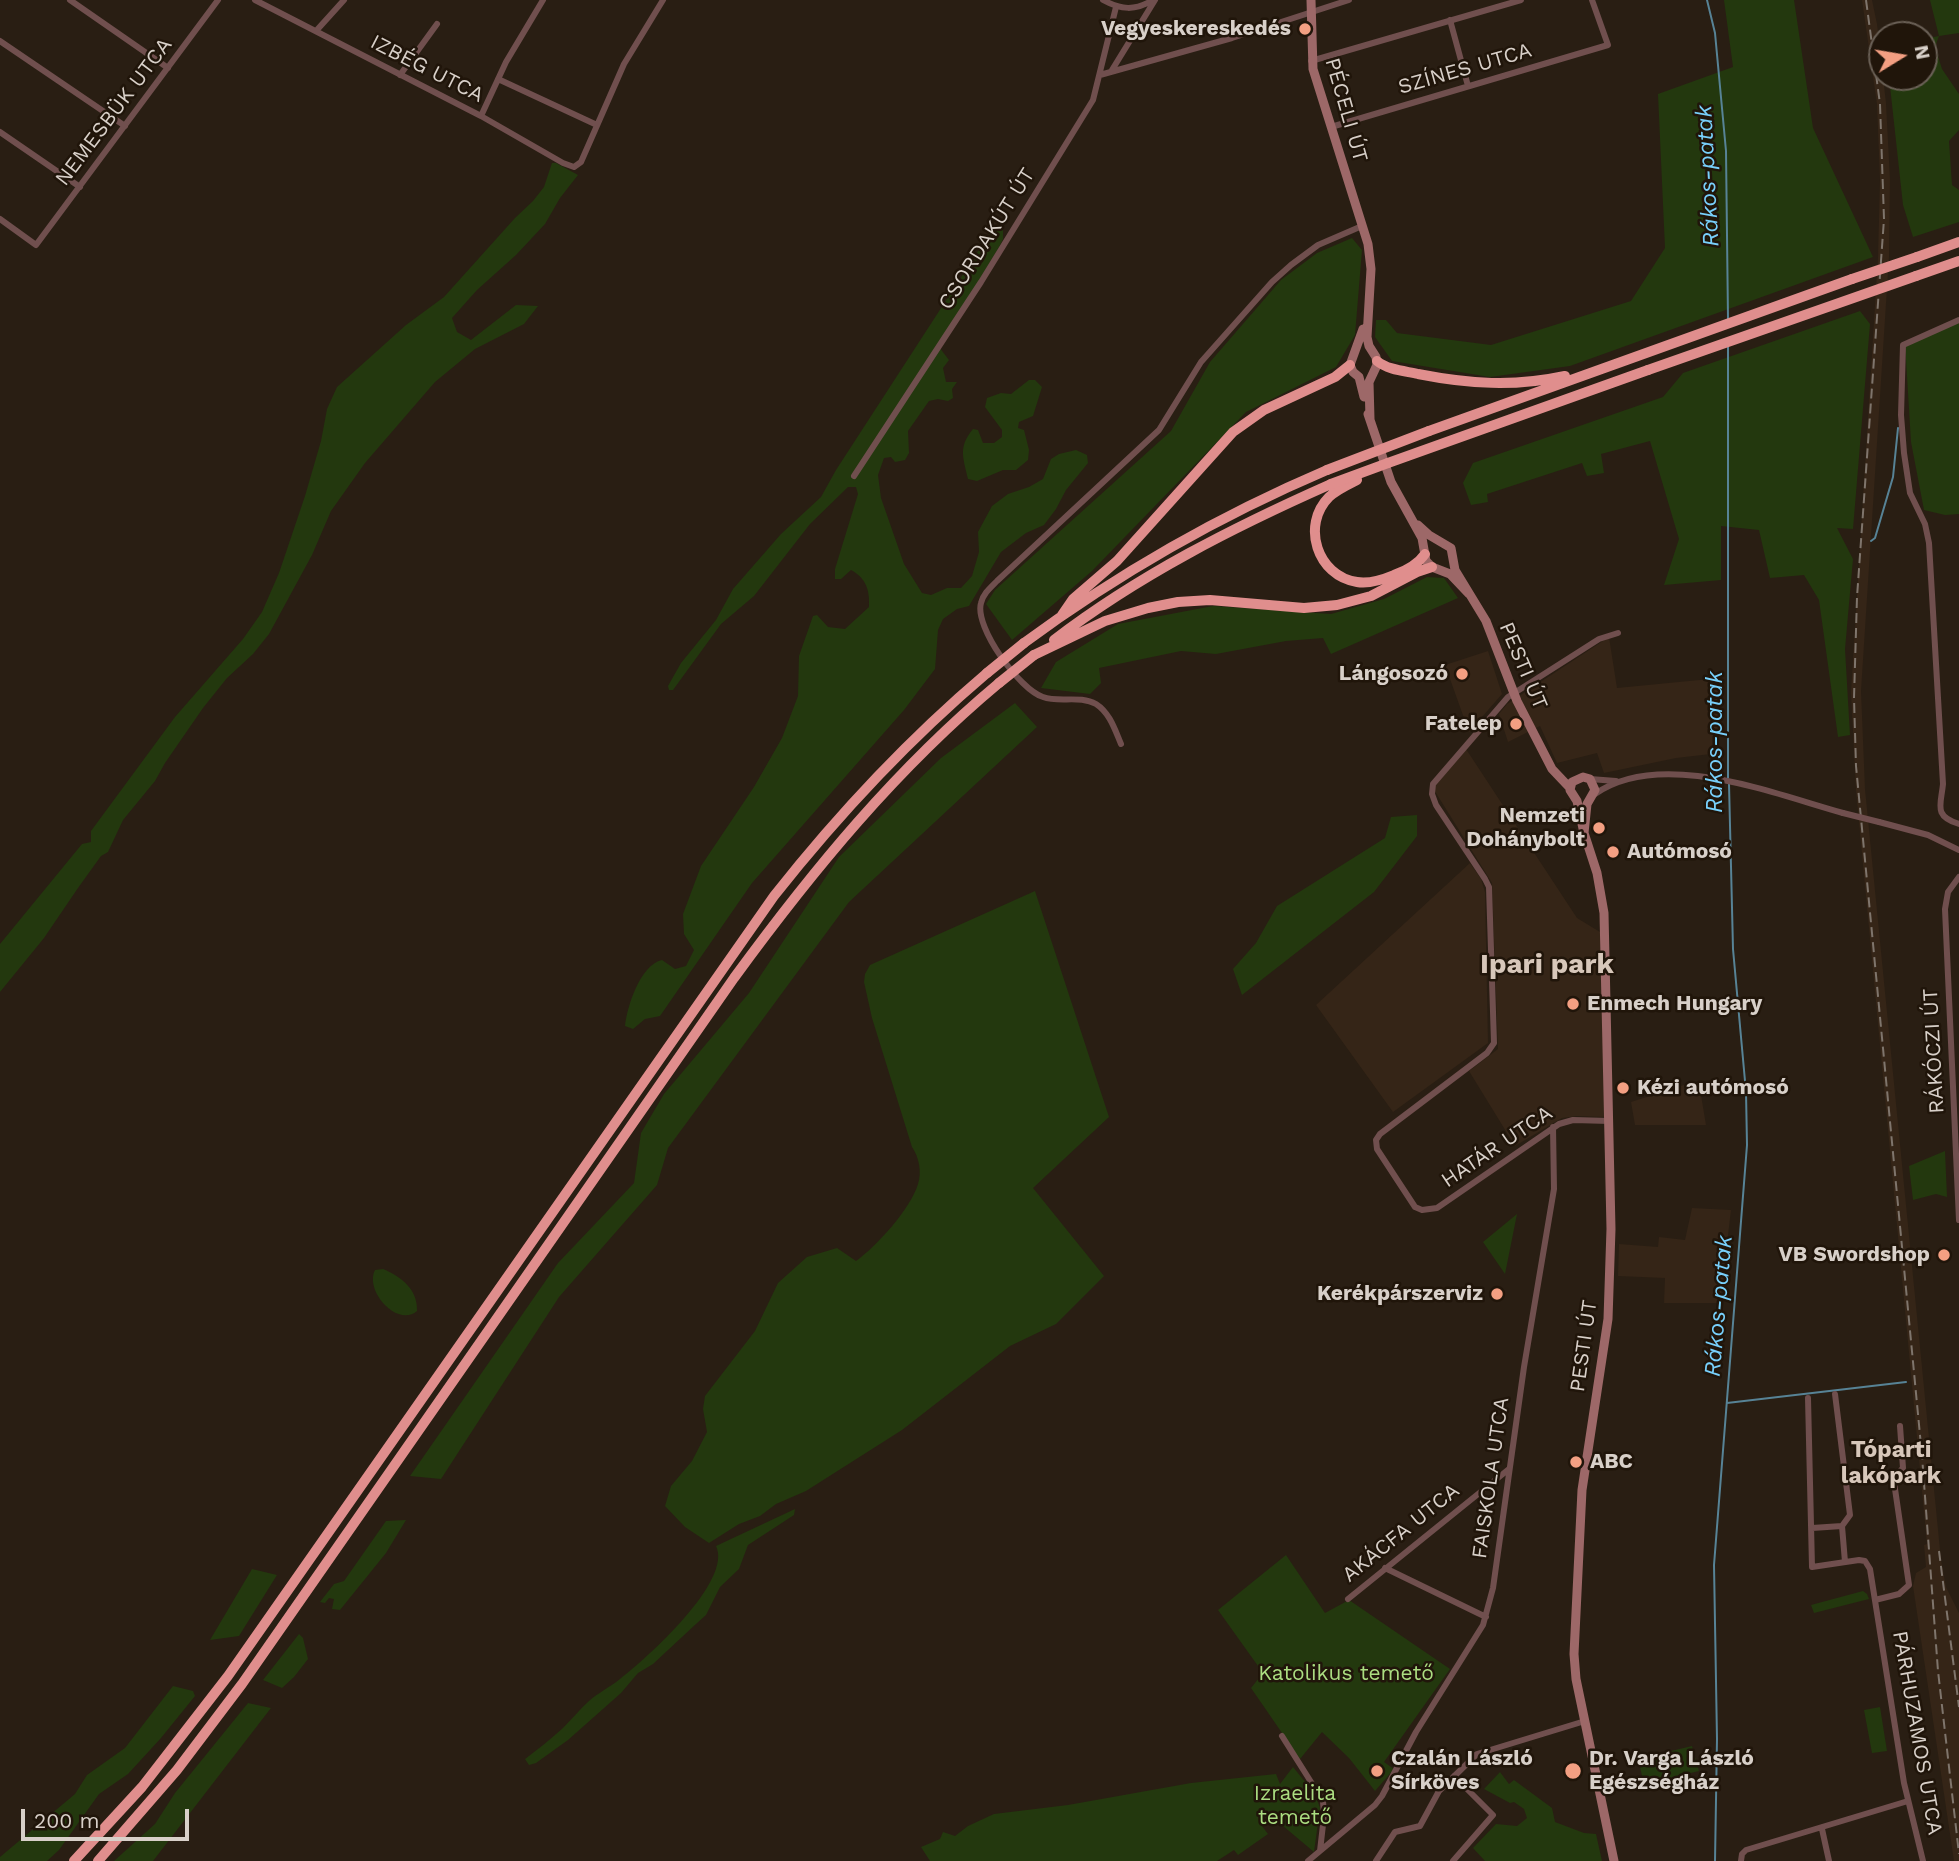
<!DOCTYPE html>
<html>
<head>
<meta charset="utf-8">
<style>
	body { margin:0 }
	#map { position:relative; width:1959px; height:1861px; overflow:hidden; background:#291e13; font-family:"Work Sans",sans-serif }
	canvas { display:block }
	.north { position:absolute; left:1868px; top:21px; width:70px; height:70px; box-sizing:border-box; background:#20150a; border:2px solid #6a6056; border-radius:50%; rotate:79deg; font-size:19px; font-weight:700; line-height:28px; text-align:center; color:#d8d0c9 }
	.north::after { content:''; display:block; margin:auto; width:24px; height:32px; background:#f39f82; clip-path:polygon(50% 0,100% 100%,50% 72%,0 100%) }
	.scale { position:absolute; left:21px; top:1809px; width:168px; height:32px; box-sizing:border-box; border:4px solid #d8d0c9; border-top:0; padding-left:9px; font-size:21px; line-height:24px; white-space:nowrap; color:#d8d0c9; -webkit-text-stroke:5px #20150a; paint-order:stroke }
</style>
</head>
<body>
<div id="map">
<canvas width="1959" height="1861"></canvas>
<div class="north">N</div>
<div class="scale">200 m</div>
</div>
<script>
const g = document.querySelector('canvas').getContext('2d');
g.lineJoin = 'round';
function fillPath(path, color) { g.fillStyle = color; g.fill(path, 'evenodd'); }
function strokePath(path, color, width, dash) { g.strokeStyle = color; g.lineWidth = width; g.lineCap = dash ? 'butt' : 'round'; g.setLineDash(dash || []); g.stroke(path); }
function drawText(font, color, halo, rows, align = 'center') {
  g.font = font + ' "Work Sans",sans-serif'; g.lineWidth = 5; g.setLineDash([]); g.textBaseline = 'middle'; g.strokeStyle = halo; g.fillStyle = color; for (const [text, x, y, turn = 0] of rows) {
    g.save(); g.translate(x, y); g.rotate((+turn || 0) * Math.PI / 180); g.textAlign = isNaN(turn) ? turn : align; if (halo) g.strokeText(text, 0, 0); g.fillText(text, 0, 0); g.restore();
  }
}
const built = new Path2D(`
	M1862 0H1872L1877 24 1886 103 1890 180 1889 257 1861 691 1865 789 1941 1560 1946 1587 1959 1613V1861H1954L1913 1586 1916 1573 1926 1567 1924 1545 1927 1544 1856 790 1851 692 1878 257 1880 180 1877 104Z
	M1609 637 1617 688 1720 678V753L1676 758 1604 773 1597 753 1557 763 1540 726 1508 742 1499 714 1507 704Z
	M1488 651 1502 694 1469 732 1445 665Z
	M1466 749 1577 918 1600 932 1605 1117 1577 1116 1562 1118 1515 1146 1469 1071 1498 1049 1492 883 1431 785Z
	M1470 863 1481 879 1485 892 1488 1043 1393 1112 1316 1005Z
	M1690 1083H1699L1706 1125H1635L1631 1102Z
	M1692 1208 1731 1210 1720 1303H1664L1665 1278 1618 1276 1619 1244 1658 1247 1659 1237 1685 1240Z`);
const green = new Path2D(`
	M1724 0H1794L1813 128 1873 257 1570 366 1490 377 1392 361 1375 337 1376 320H1386L1397 333 1491 345 1631 301 1665 248 1658 94 1733 67Z
	M1930 0H1959V33L1939 36 1935 47 1942 69 1959 94V130L1949 141 1952 185 1959 190V222L1913 237 1903 205 1889 77H1924V39L1939 36Z
	M552 163H556L578 175 560 198 545 224 516 255 477 290 452 318 457 332 471 340 516 305 538 306 524 324 475 349 435 382 365 463 331 511 312 555 269 634 253 654 227 678 203 708 165 763 155 781 123 820 108 852 101 856 78 888 44 938 0 992V944L82 844 91 842V831L175 717 243 639 262 612 279 573 305 496 321 441 327 409 337 387 406 325 444 297 515 218 533 201 544 187Z
	M1000 224 1003 228V239L999 247 939 347 949 360 943 368 946 382H957L952 389 953 398 948 401 938 399 929 401 908 431 909 453 905 460 895 462 891 457 884 458 878 475 881 498 904 564 922 593 931 595 947 588H961L972 576 979 552 978 532 992 506 1008 494 1029 487 1043 479 1051 459 1059 454 1076 450 1087 455 1088 463 1066 490 1056 509 1044 525 1026 533 1001 552 969 606 957 609 943 619 938 630 935 669 904 710 752 883 660 1016 645 1019 633 1029 625 1026C627 1007 640 965 662 960L675 969 686 966 694 950 684 934 683 914 701 866 754 787 782 738 798 696 799 656 813 616 817 615 828 627 845 629 869 607C870 590 866 578 851 570L841 579H835V569L858 494 856 487H848L810 524 754 596 721 624 673 690H669L668 686 681 663 716 620 733 589 781 534 821 497 836 470 993 228Z
	M1352 238 1362 250 1355 335 1336 367 1246 412 1092 571 1012 640 986 604 995 590 1171 431 1210 362 1281 280 1317 253Z
	M1860 311 1870 324 1853 529 1837 528 1853 559 1845 649 1850 735 1838 737 1819 600 1804 575 1770 578 1759 530 1721 526V580L1664 585 1679 539 1650 441 1601 454 1604 473 1587 476 1582 463 1487 494 1488 502 1471 505 1463 483 1473 463 1663 397 1683 373Z
	M1959 317V514L1945 515 1924 510 1911 442 1905 343Z
	M1029 380H1035L1042 387 1033 416 1019 422 1018 428 1024 430 1029 450 1028 460 1016 470H1003L977 481 968 479C963 457 958 447 973 429L978 430 983 443H994L1002 437V430L985 407 987 398 1001 393 1011 394Z
	M1427 577 1444 578 1458 598 1331 654 1323 638 1286 641 1216 654 1181 651 1099 668 1101 683 1090 694 1041 688 1056 662 1118 624 1213 606 1331 614 1384 599Z
	M1015 703 1037 727 849 902 668 1148 657 1185 559 1297 441 1479 410 1476 558 1263 634 1183 641 1133 664 1094 749 993 839 857 941 758Z
	M1417 815V836L1374 892 1242 995 1233 969 1256 943 1277 906 1385 838 1391 817Z
	M1035 891 1109 1117 1033 1188 1104 1276 1056 1324 1010 1346 902 1430 806 1491 776 1504 760 1516 739 1524 709 1543 685 1527 665 1506 671 1486 692 1461 707 1432 703 1409 705 1396 755 1331 778 1283 807 1257 837 1248 856 1261C877 1246 911 1208 918 1184 922 1172 919 1157 912 1147L872 1018 864 982 865 974 870 965Z
	M1945 1151 1947 1197 1936 1194 1913 1200 1909 1166Z
	M1517 1214 1505 1274 1483 1242Z
	M383 1269C402 1277 418 1290 417 1311 398 1328 364 1291 375 1270Z
	M795 1509 794 1515 748 1545 739 1569 720 1587 706 1615 696 1624 653 1664 638 1673 621 1693 568 1740 536 1763 529 1765 525 1759C538 1749 551 1739 563 1728 572 1719 580 1709 589 1701 598 1693 610 1687 620 1679 647 1658 733 1581 716 1546Z
	M406 1520 386 1553 340 1610 332 1609 334 1599 329 1598 325 1603 320 1602 334 1584 344 1581 386 1521Z
	M1286 1555 1325 1613 1349 1600 1450 1669 1384 1762 1394 1769 1375 1791 1349 1758 1322 1732 1300 1759 1251 1688 1263 1673 1218 1610Z
	M252 1569 277 1575 239 1636 210 1640Z
	M1863 1591 1867 1594 1869 1599 1814 1613 1811 1605Z
	M299 1634 303 1638 308 1659 294 1677 282 1688 263 1680Z
	M173 1686 193 1691 195 1696 161 1738 128 1774 99 1794 59 1850 47 1861H0V1857L75 1794 87 1775 125 1748Z
	M248 1703 271 1708 153 1861H114L155 1824 175 1793Z
	M1880 1707 1887 1751 1872 1753 1864 1710Z
	M1692 1746 1699 1771 1644 1784 1638 1759Z
	M1293 1767 1315 1794 1320 1808 1314 1852 1270 1815 1259 1822 1268 1834 1238 1855 1234 1850 1217 1861H930L921 1847 940 1839 943 1832 955 1836 968 1826 994 1814 1068 1805 1191 1783 1276 1774 1280 1784Z
	M1500 1772 1509 1784 1514 1780 1552 1808 1555 1822 1584 1833 1596 1834 1602 1861H1485L1473 1848 1496 1824 1517 1826 1527 1818 1524 1809 1514 1802 1510 1803 1484 1789Z`);
const stream = new Path2D(`
	M1707 0 1715 33 1726 151 1728 319
	M1728 346V778
	M1871 541 1875 538 1893 477 1898 428
	M1727 1403 1906 1382
	M1715 1861 1717 1739 1714 1565 1747 1145 1746 1092 1733 949 1729 784`);
const street = new Path2D(`
	M70 0 168 68
	M255 0 481 116 563 163 574 167 581 162 624 64 663 0
	M1103 0C1121 10 1135 11 1153 0
	M1450 20 1468 86
	M316 31 344 0
	M0 41 125 126
	M1311 61 1521 0
	M1112 70 1155 0
	M400 75 437 24
	M1100 75 1232 38 1349 0
	M498 79 597 125
	M481 116 506 62 543 0
	M1331 127 1608 45 1592 0
	M0 132 80 187
	M0 219 36 245 218 0
	M1959 320 1903 345 1901 415 1904 453 1910 493 1925 524 1929 543 1943 784C1941 805 1933 816 1959 824
	M854 476 981 282 1093 100 1116 7
	M1121 744C1115 730 1110 713 1096 704 1080 695 1059 703 1043 697 1020 690 974 627 981 603 983 594 990 588 997 581L1159 430 1201 362 1272 282 1291 265 1318 245 1362 226
	M1590 779 1616 781
	M1595 794C1661 748 1774 794 1843 813
	M1879 822 1928 835 1959 850
	M1959 877 1948 892 1945 909 1959 1220
	M1610 1121 1573 1120 1559 1124 1437 1208 1422 1210 1415 1207 1377 1149 1376 1140 1380 1134 1487 1053 1494 1043 1489 887 1485 879 1436 805 1432 794 1433 784 1508 697 1599 639 1618 633
	M1835 1394 1850 1515 1842 1526 1845 1562
	M1808 1398 1812 1567 1859 1560 1865 1561 1870 1569 1904 1783 1923 1861
	M1812 1528 1842 1526
	M1385 1568 1486 1617
	M1348 1599 1509 1469
	M1875 1600 1899 1594 1909 1585 1894 1482 1896 1475 1903 1468 1900 1426
	M1282 1736 1323 1801 1324 1816 1320 1851
	M1822 1829 1829 1861
	M1308 1861 1375 1805 1382 1796 1416 1732 1483 1625 1493 1588 1524 1367 1554 1189 1553 1127
	M1376 1861 1395 1832 1420 1826 1439 1791 1477 1754 1585 1721
	M1453 1861 1493 1815 1454 1776
	M1741 1861 1742 1854 1746 1850 1908 1801`);
const secondary = new Path2D(`
	M1311 0 1313 69 1368 244 1371 269 1367 337 1369 346 1376 357 1377 365 1369 382 1370 419
	M1363 329 1350 365 1353 372 1359 377 1364 397
	M1368 414 1391 482 1422 538 1426 561 1432 567 1450 574 1469 594
	M1418 525 1429 535 1451 548 1455 570 1486 621 1517 701 1552 769 1570 788
	M1584 833 1587 804 1595 790 1590 779 1583 777 1572 782 1570 790 1577 801 1584 833 1597 873 1604 913 1611 1229 1608 1319 1582 1490 1574 1654 1576 1679 1614 1861`);
const highway = new Path2D(`
	M1917 257 1959 242
	M1916 276 1959 261
	M1377 361C1388 370 1405 371 1418 374 1469 384 1514 387 1565 376
	M1429 431 1852 279
	M1388 463 1648 370
	M1357 480C1347 485 1336 490 1329 497 1301 525 1317 576 1357 582 1369 584 1382 580 1394 575 1405 571 1418 564 1425 554
	M1062 615 1073 599 1117 561 1233 432 1264 410 1335 377 1350 365
	M1054 640C1139 575 1234 527 1331 484
	M1024 643C1119 573 1219 516 1327 470
	M1034 655 1105 621 1148 608 1178 602 1210 600 1304 608 1337 605 1371 596 1417 572 1432 567
	M74 1861 142 1787 228 1676 774 896C838 815 908 740 987 673
	M98 1861 177 1770 242 1684 734 978C813 870 896 769 999 683`);
const rail = new Path2D(`
	M1866 0 1880 104 1884 219 1857 597 1854 698 1856 766 1922 1456 1938 1671 1959 1854
	M1939 1551 1959 1707`);
const streetBridge = new Path2D(`
	M1843 813 1879 822`);
const highwayBridge = new Path2D(`
	M1852 279 1917 257
	M1648 370 1916 276
	M1327 470 1429 431
	M1331 484 1388 463
	M987 673 1024 643
	M999 683 1034 655`);
const markers = [
	[1305,29,7,"#f39f82"],
	[1462,674,7,"#f39f82"],
	[1516,724,7,"#f39f82"],
	[1599,828,7,"#f39f82"],
	[1613,852,7,"#f39f82"],
	[1573,1004,7,"#f39f82"],
	[1623,1088,7,"#f39f82"],
	[1944,1255,7,"#f39f82"],
	[1497,1294,7,"#f39f82"],
	[1576,1462,7,"#f39f82"],
	[1377,1771,7,"#f39f82"],
	[1573,1771,9,"#f39f82"]
];
const poiNames = [
	["Vegyeskereskedés",1291,29],
	["Lángosozó",1448,674],
	["Fatelep",1502,724],
	["Nemzeti",1585,816],
	["Dohánybolt",1585,840],
	["Autómosó",1627,852,"left"],
	["Enmech Hungary",1587,1004,"left"],
	["Kézi autómosó",1637,1088,"left"],
	["VB Swordshop",1930,1255],
	["Kerékpárszerviz",1483,1294],
	["ABC",1590,1462,"left"],
	["Czalán László",1391,1759,"left"],
	["Sírköves",1391,1783,"left"],
	["Dr. Varga László",1589,1759,"left"],
	["Egészségház",1589,1783,"left"]
];
const streetNames = [
	["IZBÉG UTCA",427,69,27],
	["SZÍNES UTCA",1465,69,-16],
	["PÉCELI ÚT",1346,110,74],
	["NEMESBÜK UTCA",114,112,-53],
	["CSORDAKÚT ÚT",987,239,-58],
	["PESTI ÚT",1523,666,67],
	["RÁKÓCZI ÚT",1934,1051,-93],
	["HATÁR UTCA",1497,1147,-34],
	["PESTI ÚT",1584,1346,-82],
	["FAISKOLA UTCA",1491,1478,-82],
	["AKÁCFA UTCA",1401,1533,-39],
	["PÁRHUZAMOS UTCA",1917,1733,80]
];
const parkNames = [
	["Katolikus temető",1346,1674],
	["Izraelita",1295,1794],
	["temető",1295,1818]
];
const waterNames = [
	["Rákos-patak",1708,176,-93],
	["Rákos-patak",1715,742,-90],
	["Rákos-patak",1719,1306,-85]
];
const neighbourhoodNames = [
	["Tóparti",1891,1450],
	["lakópark",1891,1476]
];
const districtNames = [
	["Ipari park",1547,965]
];
fillPath(built, '#352517');
fillPath(green, '#23380e');
strokePath(stream, '#578396', 2);
strokePath(street, '#704f4e', 6);
strokePath(secondary, '#9d6868', 9);
strokePath(highway, '#e08e8d', 10);
strokePath(rail, '#7f756c', 2, [10, 5]);
strokePath(streetBridge, '#704f4e', 6);
strokePath(highwayBridge, '#e08e8d', 10);
for (const [x, y, r, color] of markers) { const dot = new Path2D(); dot.arc(x, y, r, 0, 2 * Math.PI); g.fillStyle = color; g.fill(dot); strokePath(dot, '#20150a', 2.5); }
drawText('bold 21px', '#d8d0c9', '#20150a', poiNames, 'right');
drawText('21px', '#d8d0c9', '#20150a', streetNames);
drawText('21px', '#abdd81', '#20150a', parkNames);
drawText('italic 23px', '#78d0fb', '#20150a', waterNames);
drawText('bold 23px', '#d7c7ba', '#20150a', neighbourhoodNames);
drawText('bold 28px', '#d7c7ba', '#20150a', districtNames);
</script>
</body>
</html>
